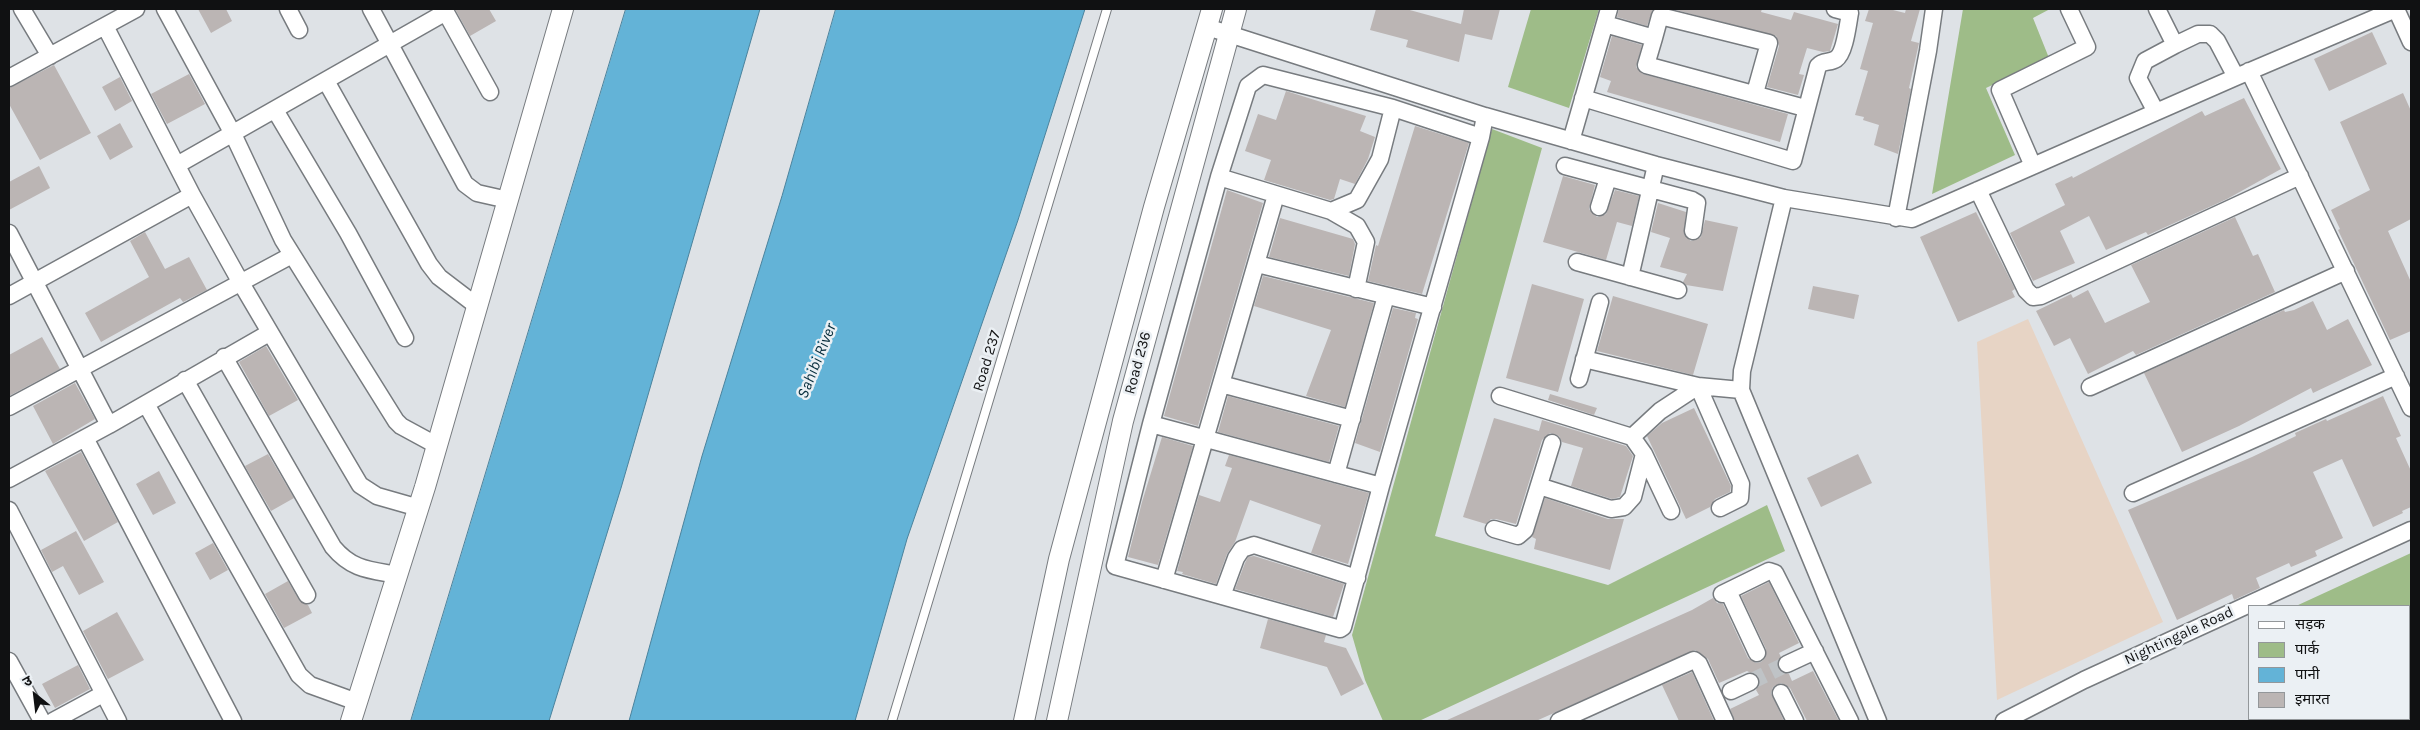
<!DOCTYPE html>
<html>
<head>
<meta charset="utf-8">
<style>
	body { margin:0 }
	#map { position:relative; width:2420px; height:730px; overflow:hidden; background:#dee2e6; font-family:Karla,"Noto Sans Devanagari",sans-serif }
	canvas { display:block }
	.frame { position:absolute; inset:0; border:10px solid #101112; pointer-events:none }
	.legend { position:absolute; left:2248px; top:605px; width:162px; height:115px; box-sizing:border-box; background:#ebf0f4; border:1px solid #93979a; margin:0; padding:6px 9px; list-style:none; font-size:15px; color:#101112 }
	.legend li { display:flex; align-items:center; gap:10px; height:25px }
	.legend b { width:25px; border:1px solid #93979a }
	.north { position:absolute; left:10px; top:670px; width:50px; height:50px; -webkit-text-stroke:4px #ebf0f4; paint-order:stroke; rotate:331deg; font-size:14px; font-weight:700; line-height:20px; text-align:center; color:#101112 }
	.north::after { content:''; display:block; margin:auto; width:18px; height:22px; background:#101112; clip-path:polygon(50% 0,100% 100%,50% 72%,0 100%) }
</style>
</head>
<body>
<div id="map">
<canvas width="2420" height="730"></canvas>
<div class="frame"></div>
<ul class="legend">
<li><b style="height:6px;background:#fff"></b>सड़क</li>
<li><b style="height:14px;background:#9ebc88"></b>पार्क</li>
<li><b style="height:14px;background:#63b3d7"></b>पानी</li>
<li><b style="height:14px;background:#bbb5b4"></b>इमारत</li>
</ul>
<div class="north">उ</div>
</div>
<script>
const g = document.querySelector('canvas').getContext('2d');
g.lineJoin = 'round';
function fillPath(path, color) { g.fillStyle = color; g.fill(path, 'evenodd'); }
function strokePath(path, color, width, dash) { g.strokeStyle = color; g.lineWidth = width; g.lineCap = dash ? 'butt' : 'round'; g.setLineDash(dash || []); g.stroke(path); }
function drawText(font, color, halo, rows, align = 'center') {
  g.font = font + ' Karla,sans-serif'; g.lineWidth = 5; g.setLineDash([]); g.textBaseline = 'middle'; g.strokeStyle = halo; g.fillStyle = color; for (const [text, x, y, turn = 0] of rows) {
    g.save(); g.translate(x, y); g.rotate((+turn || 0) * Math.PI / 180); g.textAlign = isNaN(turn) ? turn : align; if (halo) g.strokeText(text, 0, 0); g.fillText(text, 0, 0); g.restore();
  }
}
const education = new Path2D(`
	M2028 319 2163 622 1997 700 1977 342Z`);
const green = new Path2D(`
	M1531 9H1599L1569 108 1508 87Z
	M1963 9H2050L2033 18 2049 58 1986 88 2015 155 1932 194Z
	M1492 129 1542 148 1435 536 1608 585 1767 505 1785 551 1419 721H1383L1365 680 1352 635Z
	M2411 553V721H2331L2330 719H2409V606H2296Z`);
const water = new Path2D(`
	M626 9H760L621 488 549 721H411Z
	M836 9H1085L1018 220 907 539 855 721H629L702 456 782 196Z`);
const building = new Path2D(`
	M198 9H226L232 21 211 33Z
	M455 9H489L496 21 470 36Z
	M1376 9H1406L1461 24 1464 9H1500L1492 40 1465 34 1459 62 1406 47 1408 40 1370 30Z
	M1619 9H1653L1647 26 1617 17Z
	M1672 9H1762L1761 12 1791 20 1794 12 1838 24 1830 51 1823 52 1807 48 1799 74 1804 75 1798 95 1767 87 1779 46 1776 36Z
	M1869 9H1889L1905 13 1906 9H1920L1911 41 1919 43 1909 88 1911 89 1898 154 1874 145 1879 125 1863 120 1864 117 1855 115 1868 71 1860 69 1873 23 1865 21Z
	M2372 32 2387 64 2329 91 2314 59Z
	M1612 36 1642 45 1636 67 1643 74 1788 114 1780 142 1607 92 1611 81 1600 77Z
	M54 65 91 133 40 160 9 104V88Z
	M189 74 205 104 167 124 151 94Z
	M120 77 132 101 115 111 102 87Z
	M1286 91 1366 116 1360 131 1375 137 1368 159 1355 184 1340 179 1334 199 1330 200 1264 180 1271 160 1245 151 1258 114 1276 120Z
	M2403 93 2411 111V219L2388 231 2411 282V331L2390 340 2338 230 2340 229 2331 210 2370 190 2340 122Z
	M2244 98 2281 169 2227 199 2148 235 2146 232 2106 250 2089 216 2060 231 2075 263 2033 281 2010 233 2065 205 2055 184 2072 176 2073 178 2202 111 2205 116Z
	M120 123 133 147 110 160 97 136Z
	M1415 126 1469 143 1422 294 1368 281 1376 245 1378 246Z
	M39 166 50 188 9 210V182Z
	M1563 176 1595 185 1589 209 1597 217 1606 214 1615 190 1639 196 1632 226 1617 222 1606 260 1543 242Z
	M1227 190 1263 203 1198 426 1164 416Z
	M1658 203 1686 212 1684 234 1691 241 1701 237 1705 220 1738 227 1723 291 1686 285 1683 282 1687 274 1660 267 1670 238 1651 232Z
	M1976 212 2015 289 2012 291 2015 297 1958 322 1920 237Z
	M2235 217 2253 256 2258 254 2275 292 2136 355 2133 351 2088 374 2070 338 2054 346 2036 311 2071 294 2073 298 2088 290 2105 323 2150 302 2131 265Z
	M1280 218 1353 239 1355 244 1349 276 1269 257Z
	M145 232 165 269 189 257 207 290 183 302 180 298 101 342 85 313 149 277 130 241Z
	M1263 276 1374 303 1345 407 1306 396 1331 330 1254 306Z
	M1532 284 1584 299 1558 392 1506 378Z
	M1813 286 1859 295 1854 319 1808 309Z
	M1613 296 1708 324 1693 375 1597 351Z
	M2313 301 2327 330 2348 319 2372 365 2313 393 2311 388 2239 426 2182 452 2144 373 2284 310 2285 312 2294 310Z
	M1393 308 1416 313 1415 318 1418 319 1380 452 1355 443Z
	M42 337 60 369 9 396V355Z
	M266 346 298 400 269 416 239 362Z
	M75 383 95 419 53 444 33 406Z
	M1550 394 1597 408 1594 415 1548 400Z
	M1228 396 1339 426 1329 462 1218 432Z
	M2383 396 2401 436 2396 438 2411 471V507L2402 511 2403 513 2373 527 2342 459 2313 472 2343 538 2315 551 2317 556 2291 567 2289 563 2256 578 2260 588 2234 600 2232 594 2177 620 2128 510 2252 457 2296 436 2295 433 2326 419 2327 421Z
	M1694 408 1731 486 1730 492 1715 499 1710 507 1686 519 1647 436 1662 423Z
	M1494 418 1539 431 1542 420 1626 446 1633 456 1620 497 1612 499 1571 486 1583 448 1562 442 1559 436 1550 433 1542 440 1516 524 1496 519H1491L1486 524 1463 517Z
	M1162 437 1193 446 1158 565 1128 557 1142 502Z
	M81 452 118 522 84 541 45 471Z
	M268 454 294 498 271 511 245 466Z
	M1858 454 1872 483 1821 507 1807 478Z
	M1229 455 1369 493 1348 564 1311 553 1321 525 1250 500 1235 542 1227 554 1216 584 1182 574 1183 572 1177 571 1199 495 1220 502 1232 468 1225 466Z
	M159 471 176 503 153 515 136 484Z
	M1545 498 1608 519H1624L1610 570 1534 549 1536 539 1532 537Z
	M76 531 104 582 79 595 63 566 52 572 41 550Z
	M213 543 228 570 210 580 195 553Z
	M1254 556 1344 584 1333 617 1235 589 1245 563 1248 557Z
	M288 581 299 600 308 605 312 613 284 628 265 594Z
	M1769 582 1799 643 1779 653 1781 657 1777 663 1778 669 1782 672 1789 674 1792 681 1813 671 1839 721H1807L1790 688 1781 683 1773 687 1771 693 1784 721H1735L1730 709 1759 695 1756 690 1760 683 1759 677 1747 671 1719 683 1708 659 1695 650 1536 721H1445L1692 610 1713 598 1717 603 1723 604 1748 658 1756 663 1761 662 1765 658 1766 649 1741 596Z
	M117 612 144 660 108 679 83 631Z
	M1268 619 1326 635 1324 642 1346 648 1364 684 1341 696 1327 667 1260 648Z
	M78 665 90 689 55 708 42 684Z
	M1692 672 1714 721H1679L1662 685Z`);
const minorTunnel = new Path2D(`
	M1750 682 1787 664`);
const service = new Path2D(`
	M892 721 1107 9`);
const minor = new Path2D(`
	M22 9 50 56
	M165 9 233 134 283 240 396 421 401 426 436 445
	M288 9 299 30
	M371 9 465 184 477 193 508 200
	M444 9 490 92
	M2396 9 2411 42
	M1605 24 1654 38 1646 65 1805 108
	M105 26 192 195 241 283 360 485 377 496 419 508
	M1207 27 1485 116 1656 165 1784 198 1912 219 2236 77 2396 9
	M1654 38 1660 16 1769 43 1755 93
	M2175 45 2198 34H2210L2217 41 2236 77
	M2249 71 2411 408
	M9 78 136 9
	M326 81 429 264 439 277 477 306
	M1583 98 1793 161 1818 66C1823 60 1830 63 1836 59 1845 53 1848 23 1850 13L1835 9
	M275 110 348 233 405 338
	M2156 112 2138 78 2145 61 2175 45 2157 9
	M1481 137 1393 108 1380 159 1357 200 1331 211 1219 177 1151 424 1115 566 1340 629 1343 627 1381 486 1481 137 1485 116
	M1571 141 1609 9
	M177 165 446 12
	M1565 166 1692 200 1697 203 1693 231
	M2033 166 2000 90 2087 47 2069 9
	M1219 177 1248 86 1263 75 1393 108
	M1978 190 2026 290 2033 297 2041 296 2300 176
	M1784 198 1742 371 1741 390 1878 721
	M1599 207 1608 178
	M1331 211 1357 226 1366 242 1356 289
	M1896 218 1928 51 1934 9
	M9 233 109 425
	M1577 262 1678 290
	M1257 264 1433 307
	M1630 277 1656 165
	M9 296 192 195
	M224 357 333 547C352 570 370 570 397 575
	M1584 359 1698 386 1741 390
	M1579 379 1600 302
	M185 380 307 595
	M1221 384 1352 419
	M1698 386 1741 484 1740 498 1720 508
	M2090 387 2346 271
	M1500 396 1632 437 1644 454 1633 497 1624 507 1611 509 1539 486
	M146 404 299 675 310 685 357 702
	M9 407 292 255
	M1151 424 1381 486
	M1632 437 1660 411 1698 386
	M85 438 233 721
	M1644 454 1671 511
	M1336 474 1386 296
	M9 479 109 425 269 333
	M2133 493 2396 376
	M9 510 118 721
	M1494 529 1518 536 1525 530 1552 443
	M1164 580 1276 195
	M1728 591 1757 653
	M1722 594 1769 571 1775 573 1850 721
	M1222 596 1236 558 1242 549 1254 545 1357 578
	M9 661 42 721
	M1787 664 1815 651
	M1731 691 1750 682
	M1781 693 1795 721
	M2312 719 2313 721
	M53 721 103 694
	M1559 721 1694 660 1699 664 1725 721
	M2004 721 2084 680 2411 530
	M2283 721 2288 719`);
const tertiary = new Path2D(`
	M351 721 425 487 563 9
	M1024 721 1059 559 1154 207 1212 9
	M1057 721 1123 421 1236 9`);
const streetNames = [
	["Road 237",987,361,-73],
	["Road 236",1138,363,-75],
	["Nightingale Road",2179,636,-25]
];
const waterNames = [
	["Sahibi River",817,361,-68]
];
fillPath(education, '#e7d4c5');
fillPath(green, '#9ebc88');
fillPath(water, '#63b3d7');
strokePath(water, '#4a829c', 1);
fillPath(building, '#bbb5b4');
strokePath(minorTunnel, '#bfc3c6', 16, [16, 8]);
strokePath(service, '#777b7f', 10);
strokePath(minor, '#777b7f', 19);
strokePath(tertiary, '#777b7f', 22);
strokePath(service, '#fff', 8);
strokePath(minor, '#fff', 16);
strokePath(tertiary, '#fff', 20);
drawText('15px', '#101112', '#ebf0f4', streetNames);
drawText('italic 16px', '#062d3c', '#ebf0f4', waterNames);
</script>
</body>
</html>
